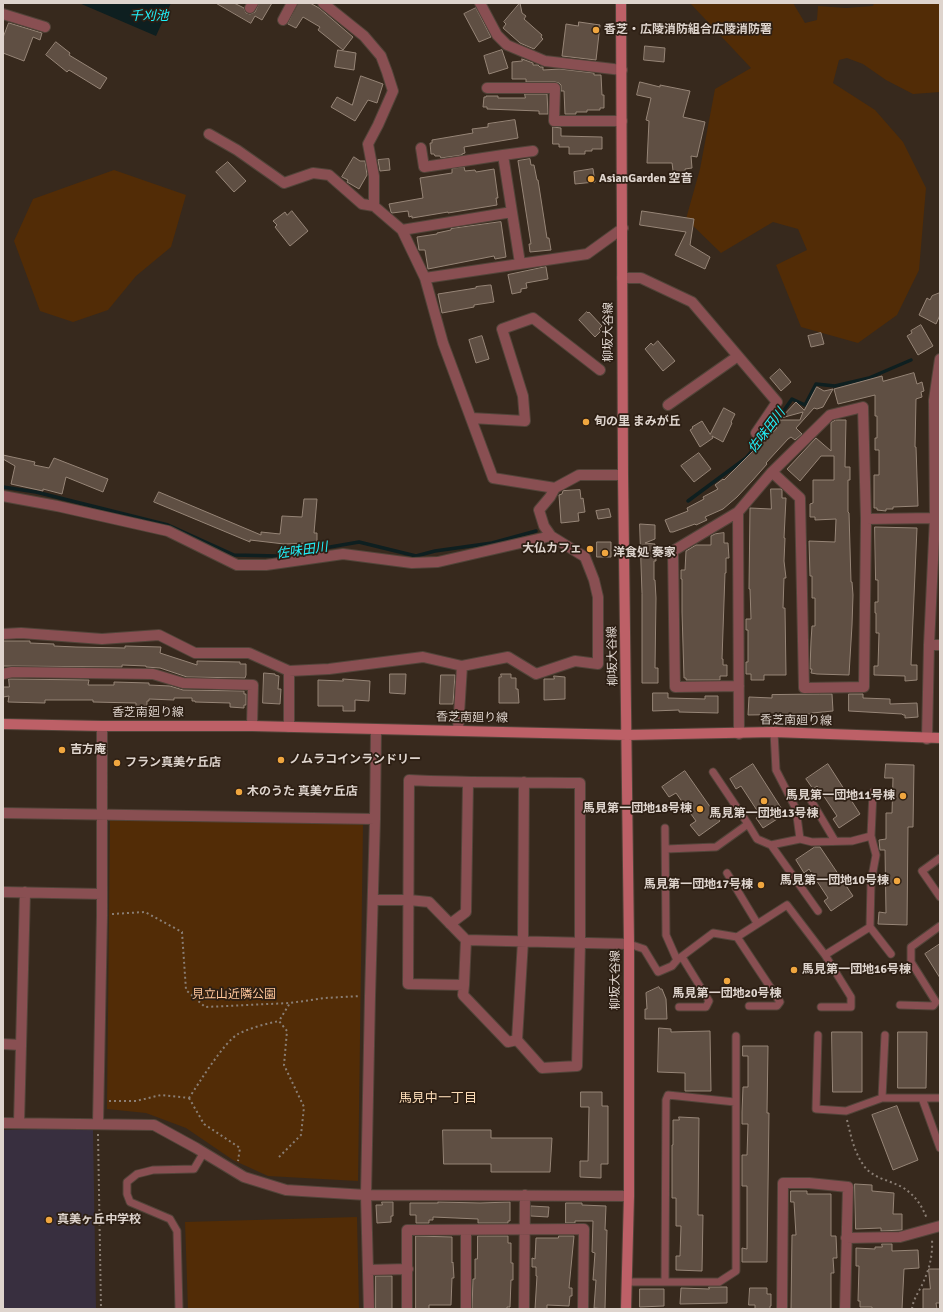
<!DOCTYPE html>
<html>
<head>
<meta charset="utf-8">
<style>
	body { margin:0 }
	#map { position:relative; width:943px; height:1312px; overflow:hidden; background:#37291d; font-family:Signika,sans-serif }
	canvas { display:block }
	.frame { position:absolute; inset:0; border:4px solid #ded4cd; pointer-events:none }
</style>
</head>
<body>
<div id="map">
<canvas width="943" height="1312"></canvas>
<div class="frame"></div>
</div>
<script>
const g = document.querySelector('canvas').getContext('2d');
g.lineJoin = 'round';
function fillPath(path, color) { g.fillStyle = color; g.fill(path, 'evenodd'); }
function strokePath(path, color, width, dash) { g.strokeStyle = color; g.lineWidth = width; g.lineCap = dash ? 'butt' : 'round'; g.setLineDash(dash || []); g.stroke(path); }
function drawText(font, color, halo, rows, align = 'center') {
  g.font = font + ' Signika,"Noto Sans JP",sans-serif'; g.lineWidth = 3.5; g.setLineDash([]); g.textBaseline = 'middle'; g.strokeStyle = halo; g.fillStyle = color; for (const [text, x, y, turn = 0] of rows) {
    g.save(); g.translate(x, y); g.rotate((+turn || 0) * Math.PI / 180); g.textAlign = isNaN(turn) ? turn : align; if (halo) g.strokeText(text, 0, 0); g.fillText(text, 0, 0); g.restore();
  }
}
const education = new Path2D(`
	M72 1128 93 1130 96 1309H3V1130Z`);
const green = new Path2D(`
	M690 3H793L805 23 817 20 818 6 846 8 873 6 874 3H940V92L913 94 886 80 863 64 847 58 839 60 833 83 875 110 903 142 926 188 919 270 897 315 858 343 801 327 776 265 807 250 798 229 773 222 721 253 686 219 700 169 715 89 751 68Z
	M114 170 186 195 171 247 136 276 108 310 73 322 40 311 14 241 33 199Z
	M110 819 363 824 358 1181 268 1176 233 1160 186 1128 146 1113 107 1109Z
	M357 1217 359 1309H188L185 1222Z`);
const water = new Path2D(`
	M79 3H171L156 36Z`);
const stream = new Path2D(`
	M3 487 36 492 168 525 234 555 278 556 359 542 416 556 435 551 492 543 536 531
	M688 501 746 458 768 433 792 399 805 405 816 384 835 386 869 378 911 360`);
const building = new Path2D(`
	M216 3H234L244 8 246 13 250 14 255 12 259 3H272L262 20 255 16 251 23Z
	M298 3H310L319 8 353 37 343 50 318 30 320 27 303 17 296 28 288 24Z
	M520 3 522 13 526 16 524 19 542 35 541 37 543 39 534 49 520 43 503 28 506 24 504 22Z
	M476 8 491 37 479 42 464 14Z
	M579 22 600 25 596 60 562 56 566 24 578 26Z
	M9 23 42 33 40 40 33 37 24 61 3 53V38Z
	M56 42 70 53 69 55 107 78 100 89 69 70 67 72 46 55Z
	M645 46 665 48 664 62 644 60Z
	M338 50 356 53 354 70 335 67Z
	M502 50 508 68 489 74 484 56Z
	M522 59 533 63V65H538L540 67H543V70L560 69 594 73V75H601L602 95H604V108H600V110H587V112H576V114H565L564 91H561V85L559 83 555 82H526V79H512V62L522 61Z
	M361 76 383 84 377 103 368 100 355 121 331 107 337 97 352 105Z
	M640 82 660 87V85L690 91 683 117 705 122 697 157 691 156 692 168 685 169 686 176 674 178 672 163H647L649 121 646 120 651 98 637 95Z
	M525 94H547L548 114H539V111L487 109V107H483L484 97H486V96H498V98H525Z
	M515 120 518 138 464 147 465 153 462 154V155L441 158 440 156H435L434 154H431L430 143H432V140L473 133 472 129 488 127V124Z
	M553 127 561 128V136L602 137V149H592V151H585V154H569V147H559V144H553Z
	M354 157 360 161H365L367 175 359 189 347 182 348 180 342 177Z
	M389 159 390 170 380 171 378 160Z
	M530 159 531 165H534L537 180H538L547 238H549L551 250 530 252 529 244H531L518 161Z
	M228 162 246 181 234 192 216 172Z
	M464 167 465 171 475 170 476 172 494 169 498 198H496L497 205 448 213V212L412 218V216L409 217 408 211 392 213 391 212 389 204 423 198 420 178 452 173V169Z
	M593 169 595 182 575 184 574 172Z
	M292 211 308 231 290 246 275 227 277 225 273 221 285 212 287 215Z
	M642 211 694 219 690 245 710 257 705 269 675 255 686 232 640 225Z
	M501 222 506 257 495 259 494 256 428 269 425 250H419L417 237 437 234V233L451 230V229Z
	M546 267 548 279 526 283 527 288 521 289V292L512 294 508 275Z
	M490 285H491L494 302 474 305V307L442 313 438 294 476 288V287Z
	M940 293V315L936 324 919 315 927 298 930 300 932 296Z
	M587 312 588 313 589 312 602 326 599 329 601 331 595 337 579 320Z
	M921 325 933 346 918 355 907 336 912 333 911 331Z
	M821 333 824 344 811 347 808 336Z
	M482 336 489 359 476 363 469 340Z
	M658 341 675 361 663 371 645 349 651 343 653 345Z
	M780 369 791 382 781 391 770 378Z
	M914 373 917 384 922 382 924 391 921 392 922 397 916 399 915 447H916L918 506 893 507V509H886V511L877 510V508H874V475H879V450H875V438H877V416H875V395L838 404 834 389 882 376 883 381Z
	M817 387 824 391 833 389 823 407 817 409 814 408 796 428 802 434 795 440 791 437 788 439 766 463 767 464 752 481 737 497 723 509 705 517 707 520 696 525 695 524 673 532H670L665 520 688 511 687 508 704 499 703 497 718 489 715 485 723 479 724 480 755 449 756 450 777 428 774 425 779 420H800L803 412 781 418 796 402 804 410Z
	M724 408 735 414 731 422 732 423 723 442 712 436 713 438 700 447 690 430 693 428 692 427 702 421 710 434Z
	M836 420H846L845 467H850V480H848V512L849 513 851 582H852L853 595 852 625 849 675 817 674 811 673 812 669H810L811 641 812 626H815V598H812V576H810L809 541 835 542 836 519 815 520V517H810V504L813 503V480H834V456H821L800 481 787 469 816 438 831 451V423Z
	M699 453 711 469 694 482 681 466Z
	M3 455 35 462 34 465 49 468 54 458 108 479 103 492 66 477 62 494 43 489V491L11 484 15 466 3 459Z
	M771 489H781L782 490V498H786L784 538H785L784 561 786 578H784L783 608H785L786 675H764V680H751V674H746V662H748V630H746V619H751L750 589H749L750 508 771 509Z
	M580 490 581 499 583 498 585 512 578 513 579 521 561 523 559 495 562 494 563 491Z
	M159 492 261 535V532L280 534 282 516 302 517 304 499H317L314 533H317V543L284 544 250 540V542L154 502Z
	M609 509 611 517 598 519 596 511Z
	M640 524 655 525V539L645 543 655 544 656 561H654V580H655L656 598 655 668H658V683H642V594Z
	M875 527 917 528 911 665H917V680L905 681V676L874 675V666H878L879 633H876V613H875V602H878V580H876Z
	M724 533V543H728L729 558H726V573H725L722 659H723V665H727V676H720V680H686V678H684L682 612V579H681V570H685L686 551 696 545H711V536L715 534Z
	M597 542H611V557H597Z
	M3 641H30V643L54 644V646L76 647 125 648V646L161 647 160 653 197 665V661L240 662V664H246V675L245 678 187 677 160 668 146 667V666L122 665V667L3 666Z
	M264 673 275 674V675L279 676 278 689H281L280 704 263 703Z
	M390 674H406L405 694 390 693Z
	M501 674H511V678H516V689H518L519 703H499V677H501Z
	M441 675H455L453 704H440Z
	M554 676 565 677V699L544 700V679H554Z
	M9 679 89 680 88 685H114V682L149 683V685L170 686 183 690 244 691V694H246V705H244V708L230 707V703L195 702V701H192V698H174V700L149 699V701H147V706H136V703L93 702V700H45V703L8 702 9 696 3 697V687H9Z
	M343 679 370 681 369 701 355 700V711H343V706H318V680L343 681Z
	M653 693H668V698L705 699V696H718V713L679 712V710L653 711Z
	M820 694H832L833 711 812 713V714L748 715 749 697 772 698V695Z
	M849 694H863V698L890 699V704L917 703 918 717 905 718V715H903L902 714 849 711Z
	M753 764 785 814 763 828 756 818 760 815 741 786 736 789 730 779Z
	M828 764 860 814 839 828 833 819 837 816 817 786 813 789 806 779Z
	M886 764 914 765 913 827H908L907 925 878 924 879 912 886 913 885 850H880L879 840 886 839V813H892L893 778H885Z
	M685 771 720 821 699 836 690 825 696 821 676 793 669 797 662 787Z
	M815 847H820L853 896 831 911 824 901 828 898 809 869 804 873 796 860Z
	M940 944V978L925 954Z
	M659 987 660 989H662L666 999 667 1019H645V1009H647L646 993Z
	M659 1028 671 1029V1032L710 1031 711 1091H685V1073L658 1072Z
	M832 1032H862V1092H833Z
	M898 1032H927L926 1088H898Z
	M743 1046H768L767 1113H769L767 1262H742V1248L747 1249V1186H742V1155H747L748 1124H742V1112L743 1087H748V1056H743Z
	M581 1092H602V1106H608V1164H601V1178L580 1177V1161H588L589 1107H581Z
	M897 1106 918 1160 893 1170 872 1115Z
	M679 1117 699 1118 698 1215H703L702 1271 676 1270V1256H680L681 1226H676V1198H672V1145H673V1120H679Z
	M443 1130H491V1138H552L550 1172H491V1164H444Z
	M855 1184 872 1185V1191L894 1193 893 1214H902V1230L881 1231V1228L856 1229Z
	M791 1191H807V1194H831V1236H836L837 1258H833L834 1273H831V1309H791L792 1235H796L794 1202H791Z
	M382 1202H393V1216H391V1222L377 1223 376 1205H382Z
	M438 1202 480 1203 510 1202V1221H508V1223H478V1219L433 1217V1220H429V1223H416V1215H410V1203H438Z
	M566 1203H582V1205L606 1206 605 1230H607L605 1309 594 1308 596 1280H593L595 1253 592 1252 593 1221H575V1223H566Z
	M531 1206 549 1207 548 1217 531 1216Z
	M416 1236 452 1237V1263L453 1262 454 1278H452L451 1305H429V1309H416Z
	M478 1236H508V1243H511V1263H513V1280H511L510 1307H507V1309H472L473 1279H475V1259H477Z
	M559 1236H574L569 1288H572V1296H570L569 1306 547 1305V1309H535L537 1276H536V1267H532V1258L535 1259 536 1238H558Z
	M882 1244H892V1251L918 1250 919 1268 904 1269 902 1309H872V1307H860V1301H858L859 1266H856V1248L875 1249V1247H882Z
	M929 1269H940V1303H936L937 1309H923V1289H930Z
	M376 1276H392V1309H376Z
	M709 1287H727V1303L680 1304 681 1288 709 1289Z
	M750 1288H767V1294H771V1306H770V1309H755V1305H749Z
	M640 1289H664V1306L640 1307Z`);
const path = new Path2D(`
	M112 914 145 912 182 932 186 990 205 1007 290 1003 325 998 360 996
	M189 1098C199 1083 224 1042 238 1034 250 1028 265 1024 279 1021
	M189 1098 204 1124 240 1148 238 1161
	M109 1101H136L161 1095 189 1098
	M847 1120C851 1136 854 1152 864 1166 872 1177 887 1180 898 1185 913 1192 922 1205 927 1219
	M98 1134 101 1309
	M279 1157 301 1135 304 1107 284 1065 287 1031 279 1021 290 1003
	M912 1309C913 1300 918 1293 922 1285 929 1270 933 1256 932 1239`);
const lane = new Path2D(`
	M774 732 776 770 796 809 800 839
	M713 772 748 824 757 839 771 845
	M809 797 835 841
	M871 836 873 792
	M666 849 716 847 748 824
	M940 858 922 871 940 897
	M727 873 757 923
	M818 911 771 845 800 839 812 842 852 841 871 836 876 855 871 882 870 927 825 955
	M870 927 891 954
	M737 937 787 905 825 955 851 997V1007H821
	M629 944 644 949 658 972 672 966 677 960 666 935 665 828
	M677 960 713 933 737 937 780 1002 777 1006H749
	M900 1005 933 1006 936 1002 911 962V947L940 926
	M679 1007H706L709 1001 682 957
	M818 1035 816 1109 846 1111 882 1098H940
	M882 1098 885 1035
	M922 1098 940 1148
	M626 1282H719L736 1271V1036
	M665 1282 666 1100 668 1095 735 1102
	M179 1309 177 1231 170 1219 130 1202 127 1194V1182L137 1174 153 1170 194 1169 204 1152`);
const street = new Path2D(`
	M323 3 364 36 381 56 387 72 393 91 378 125 368 144 374 176V206
	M480 3 497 35 507 45 545 61 622 70
	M250 8 253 3
	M3 14 45 27
	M283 20 292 3
	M487 88H555L554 121H622
	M209 134 237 150 284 183 313 173 329 175 362 204 374 206 402 230 425 278 443 343 493 478 555 488
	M421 148 424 167 503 155 520 263
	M503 155 533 151
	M402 230 512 212
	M425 278 587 254 623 228
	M622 278H641L692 302 777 402 756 433
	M668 405 738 356
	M471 418 525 421 523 396 502 329 533 318 600 370
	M3 496 57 506 168 531 237 565H266L343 554 412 563 438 562 551 536
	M738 512 739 734
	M866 519 935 518
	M3 634 21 633 102 639 159 635 195 653H249L289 671V727
	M929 645H940
	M289 671 329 669 423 657 462 666 508 657 536 674 575 661 598 664V597L594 580 585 557 551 536 544 526 539 510 550 497 555 488 579 475H623
	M3 674 12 672 153 674 183 683 253 685 252 726
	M739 686 675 687 673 551 738 512 772 472 830 415 863 407 866 519 864 687 804 688 800 498 772 472
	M458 730 462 666
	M927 739 929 645 935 518 934 400 940 359
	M409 780C466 783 523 782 580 783V943L577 1066 542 1068 517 1040 508 1042 463 995 464 985 408 984Z
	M3 813 375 819
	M3 892 102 894
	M373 900H409L429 902 466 940 629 944
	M450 924 466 912 468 783
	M464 985 466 940
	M517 1040 523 941 524 782
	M3 1044 21 1045
	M3 1123 154 1125 196 1148 244 1177 286 1190 366 1195 629 1196
	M19 1123 25 892
	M98 1124 102 915V726
	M846 1238 900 1237 940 1226
	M368 1270 408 1269
	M369 1309 366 1195 370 996 375 819 376 730
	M407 1309V1230L584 1229 583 1309
	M466 1309V1230
	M524 1309 525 1195
	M782 1309 783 1183H809L848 1187 845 1309`);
const secondary = new Path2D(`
	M621 3 623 475 629 944V1196L626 1309
	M3 724 102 726H252L627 735 774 732 940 738`);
const markers = [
	[596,30,4,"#f0a63f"],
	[591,179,4,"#f0a63f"],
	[586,422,4,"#f0a63f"],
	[590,549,4,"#f0a63f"],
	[605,553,4,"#f0a63f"],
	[62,750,4,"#f0a63f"],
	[281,760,4,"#f0a63f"],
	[117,763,4,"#f0a63f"],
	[239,792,4,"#f0a63f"],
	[903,796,4,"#f0a63f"],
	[764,801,4,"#f0a63f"],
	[700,809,4,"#f0a63f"],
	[897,881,4,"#f0a63f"],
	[761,885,4,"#f0a63f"],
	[794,970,4,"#f0a63f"],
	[727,981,4,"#f0a63f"],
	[49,1220,4,"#f0a63f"]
];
const poiNames = [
	["香芝・広陵消防組合広陵消防署",604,30],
	["AsianGarden 空音",599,179],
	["旬の里 まみが丘",594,422],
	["大仏カフェ",582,549,"right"],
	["洋食処 奏家",613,553],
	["吉方庵",70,750],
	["ノムラコインランドリー",289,760],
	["フラン真美ケ丘店",125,763],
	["木のうた 真美ケ丘店",247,792],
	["馬見第一団地11号棟",895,796,"right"],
	["馬見第一団地18号棟",692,809,"right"],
	["馬見第一団地13号棟",764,814,"center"],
	["馬見第一団地10号棟",889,881,"right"],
	["馬見第一団地17号棟",753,885,"right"],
	["馬見第一団地16号棟",802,970],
	["馬見第一団地20号棟",727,994,"center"],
	["真美ヶ丘中学校",57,1220]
];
const streetNames = [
	["柳坂大谷線",609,332,-90],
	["柳坂大谷線",613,656,-91],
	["香芝南廻り線",148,713],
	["香芝南廻り線",472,718,1],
	["香芝南廻り線",796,721,1],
	["柳坂大谷線",616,980,-90]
];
const parkNames = [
	["見立山近隣公園",234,995]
];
const waterNames = [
	["千刈池",149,17],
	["佐味田川",767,431,-53],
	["佐味田川",302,551,-8]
];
const neighbourhoodNames = [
	["馬見中一丁目",438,1099]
];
fillPath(education, '#382f3f');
fillPath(green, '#522c06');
fillPath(water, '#0e1f20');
strokePath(stream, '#0e1f20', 3.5);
fillPath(building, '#5f4f43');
strokePath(building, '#968577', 1);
strokePath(lane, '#524439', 9);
strokePath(street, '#524439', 12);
strokePath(secondary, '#524439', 12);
strokePath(path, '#8a7e74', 2, [2, 3]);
strokePath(lane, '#894f52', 7);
strokePath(street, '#894f52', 10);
strokePath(secondary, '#bd6067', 10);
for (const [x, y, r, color] of markers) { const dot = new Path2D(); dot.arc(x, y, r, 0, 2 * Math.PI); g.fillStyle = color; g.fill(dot); strokePath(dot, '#2d1f14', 1.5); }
drawText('bold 12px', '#ded4cd', '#2d1f14', poiNames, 'left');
drawText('12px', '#ded4cd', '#2d1f14', streetNames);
drawText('12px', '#ffc699', '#2d1f14', parkNames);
drawText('italic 13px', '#20f2fb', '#2d1f14', waterNames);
drawText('13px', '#fadbb6', '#2d1f14', neighbourhoodNames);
</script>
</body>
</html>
